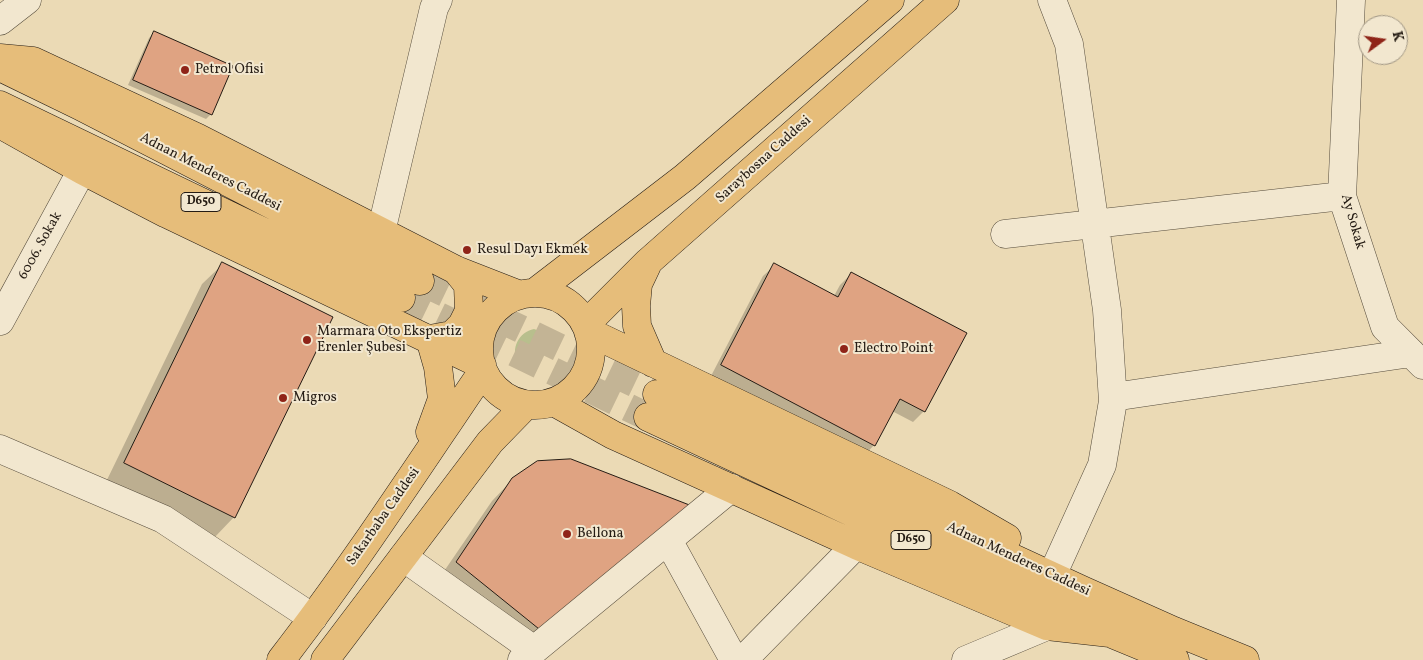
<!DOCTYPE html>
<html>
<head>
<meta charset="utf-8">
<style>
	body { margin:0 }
	#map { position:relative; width:1423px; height:660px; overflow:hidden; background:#ebdab5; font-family:Vollkorn,serif }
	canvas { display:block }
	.north { position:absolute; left:1358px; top:15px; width:50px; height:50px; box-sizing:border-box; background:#f2e7cf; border:1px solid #a09684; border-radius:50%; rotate:76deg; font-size:14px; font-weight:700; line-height:20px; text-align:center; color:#251c14 }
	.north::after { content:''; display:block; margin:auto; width:18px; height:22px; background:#8f2418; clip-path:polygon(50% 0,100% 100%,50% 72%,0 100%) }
</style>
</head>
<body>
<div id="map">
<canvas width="1423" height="660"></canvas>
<div class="north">K</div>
</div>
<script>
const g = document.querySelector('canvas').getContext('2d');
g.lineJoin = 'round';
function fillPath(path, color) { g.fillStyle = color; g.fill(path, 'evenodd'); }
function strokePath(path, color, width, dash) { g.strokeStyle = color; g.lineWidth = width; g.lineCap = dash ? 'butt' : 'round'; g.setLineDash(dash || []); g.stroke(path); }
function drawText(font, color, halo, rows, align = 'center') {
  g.font = font + ' Vollkorn,serif'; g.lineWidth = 4; g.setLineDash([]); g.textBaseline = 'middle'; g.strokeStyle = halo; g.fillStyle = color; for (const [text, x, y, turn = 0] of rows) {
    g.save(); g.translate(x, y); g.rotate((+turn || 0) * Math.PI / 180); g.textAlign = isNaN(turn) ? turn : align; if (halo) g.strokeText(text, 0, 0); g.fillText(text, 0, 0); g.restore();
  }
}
const green = new Path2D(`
	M534 329C551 333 540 361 526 363 523 364 520 363 518 362 510 349 519 332 534 329Z`);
const shadow = new Path2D(`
	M155 32 211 114 206 119 128 85 149 38Z
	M223 264 234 517 214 538 105 484 202 284Z
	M775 265 834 296 840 285 851 274 924 411 913 422 892 411 874 445 863 457 711 376 763 276Z
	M513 479 690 506 523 653 436 583 492 501Z`);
const building = new Path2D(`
	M154 31 233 66 212 115 133 80Z
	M222 262 333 317 235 518 124 463Z
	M774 263 838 297 851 272 967 333 925 412 900 399 875 446 721 365Z
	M571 459 692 506 544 633 456 562 512 478 537 461Z`);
const majorTunnel = new Path2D(`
	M420 281 657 394
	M401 298 648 417`);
const minor = new Path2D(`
	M1052 0 1069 44 1107 310 1113 401 1102 465 1054 571
	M1351 0 1342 196 1385 327 1423 365
	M0 21 27 0
	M381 232 434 8 438 0
	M1005 234 1342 196
	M0 321 82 170
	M1113 397 1411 353
	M0 449 163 519 313 618
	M668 540 734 660
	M403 557 534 650
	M522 660 731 488
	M743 660 856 545
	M966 660 1047 626`);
const major = new Path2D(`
	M0 58 33 61 198 138 456 270 520 295
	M0 67 80 106 420 281
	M0 105 401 298
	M0 122 5 127 82 170 167 214 482 365
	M647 265 638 284 636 306 637 326 653 363
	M479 349a56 56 0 1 1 112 0a56 56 0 1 1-112 0Z
	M534 293 685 177 890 0
	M586 324 648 262 945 0
	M589 332 950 505 1007 538
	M430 339 438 367 442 399 430 432
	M430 339 452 335 462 325 469 311 468 285 456 270
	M657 394 1082 590 1174 631 1245 660
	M554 402 613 435 856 545 1047 626 1110 633
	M648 417 1110 633 1175 660
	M281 660C353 567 417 468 483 371
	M325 660 490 442 526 405`);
const markers = [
	[185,70,5,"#8f2418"],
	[467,250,5,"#8f2418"],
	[307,340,5,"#8f2418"],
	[844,349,5,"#8f2418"],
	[283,398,5,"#8f2418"],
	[567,534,5,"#8f2418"]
];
const shields = [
	[201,202,40],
	[911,540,40]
];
const shieldNames = [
	["D650",201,202],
	["D650",911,540]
];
const poiNames = [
	["Petrol Ofisi",195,70],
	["Resul Dayı Ekmek",477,250],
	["Marmara Oto Ekspertiz",317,332],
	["Erenler Şubesi",317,348],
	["Electro Point",854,349],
	["Migros",293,398],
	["Bellona",577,534]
];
const streetNames = [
	["Saraybosna Caddesi",764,160,-42],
	["Adnan Menderes Caddesi",210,173,27],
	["Ay Sokak",1352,222,74],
	["6006. Sokak",41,246,-61],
	["Sakarbaba Caddesi",384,517,-55],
	["Adnan Menderes Caddesi",1018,560,25]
];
fillPath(green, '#b8bf8d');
fillPath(shadow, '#0003');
fillPath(building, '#dfa382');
strokePath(building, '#251c14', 1);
strokePath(majorTunnel, '#c3b495', 28, [28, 14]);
strokePath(minor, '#564c3c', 29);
strokePath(major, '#251c14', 29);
strokePath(minor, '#f2e7cf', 28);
strokePath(major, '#e6bd7a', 28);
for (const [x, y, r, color] of markers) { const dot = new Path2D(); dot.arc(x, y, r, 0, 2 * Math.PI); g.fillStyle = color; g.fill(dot); strokePath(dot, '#f2e7cf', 2); }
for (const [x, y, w] of shields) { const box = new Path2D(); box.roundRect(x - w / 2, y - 9.5, w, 19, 4); g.fillStyle = '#f2e7cf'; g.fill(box); strokePath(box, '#251c14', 1); }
drawText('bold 12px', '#251c14', null, shieldNames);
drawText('14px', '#251c14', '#f2e7cf', poiNames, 'left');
drawText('14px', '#251c14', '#f2e7cf', streetNames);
</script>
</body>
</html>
